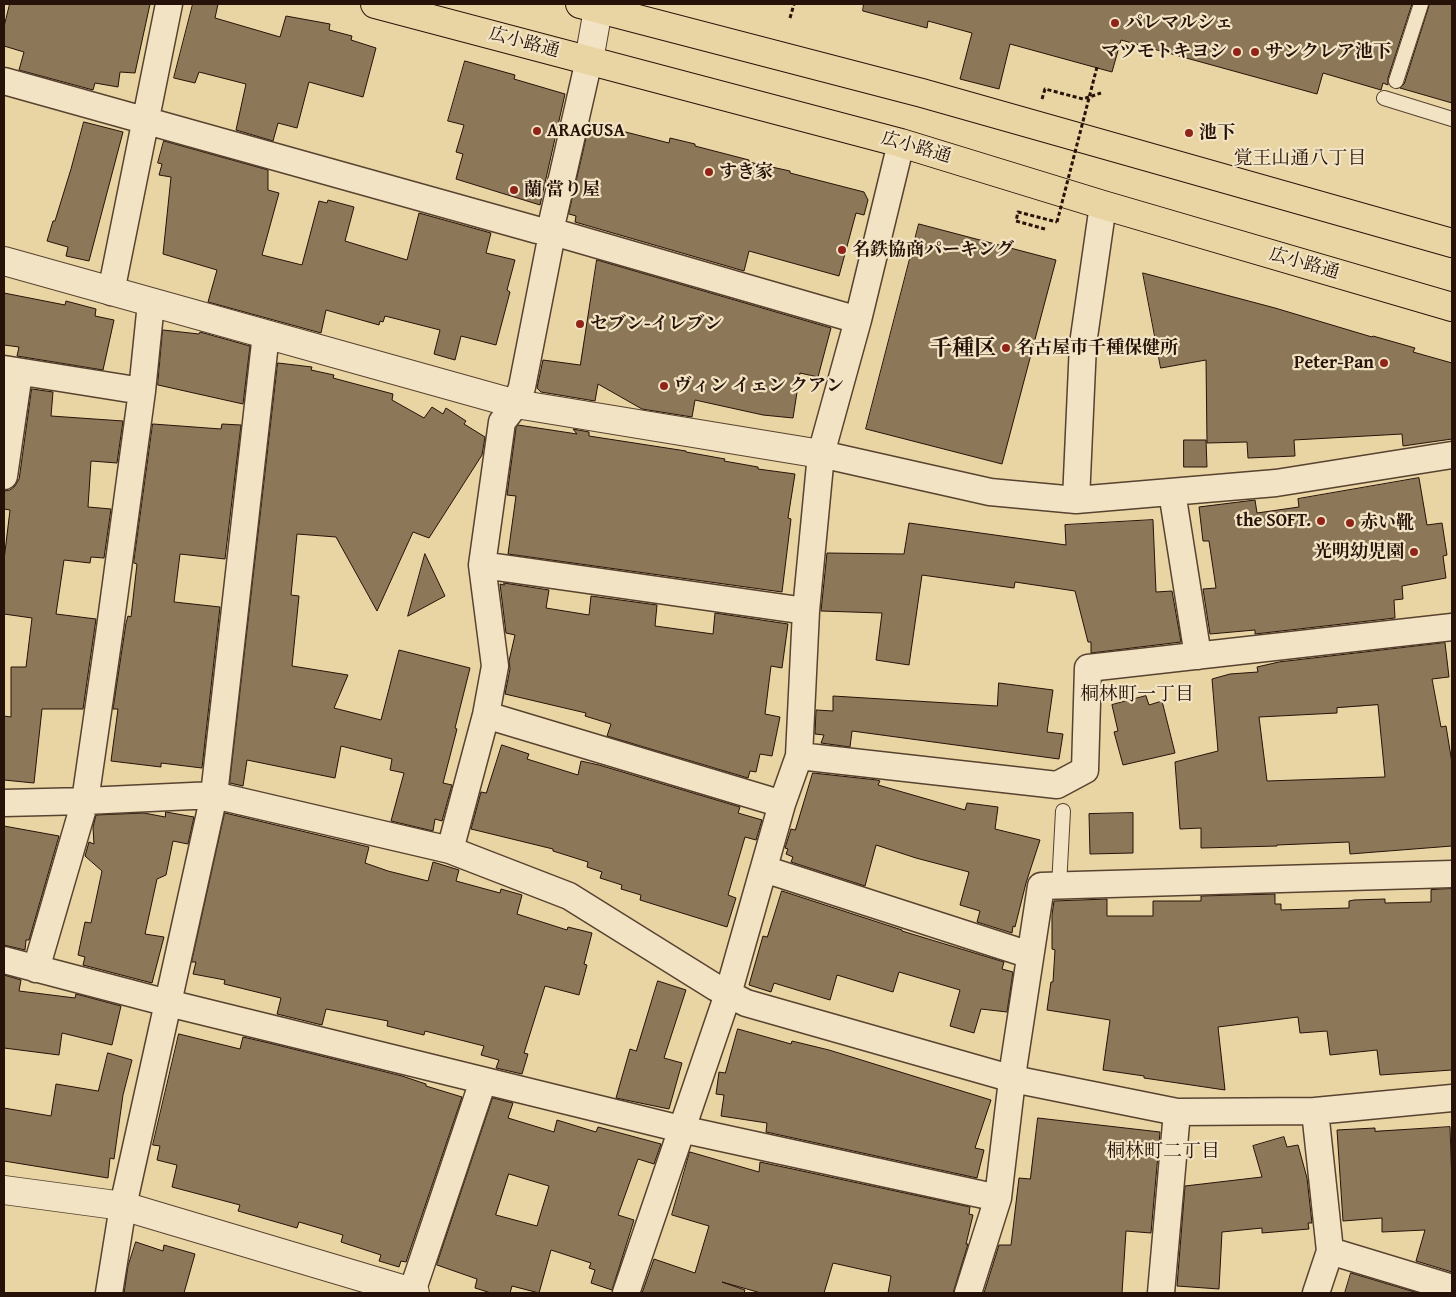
<!DOCTYPE html>
<html>
<head>
<meta charset="utf-8">
<style>
	body { margin:0 }
	#map { position:relative; width:1456px; height:1297px; overflow:hidden; background:#e9d4a3; font-family:"Gentium Book Plus",serif }
	canvas { display:block }
	.frame { position:absolute; inset:0; border:5px solid #271209; pointer-events:none }
</style>
</head>
<body>
<div id="map">
<canvas width="1456" height="1297"></canvas>
<div class="frame"></div>
</div>
<script>
const g = document.querySelector('canvas').getContext('2d');
g.lineJoin = 'round';
function fillPath(path, color) { g.fillStyle = color; g.fill(path, 'evenodd'); }
function strokePath(path, color, width, dash) { g.strokeStyle = color; g.lineWidth = width; g.lineCap = dash ? 'butt' : 'round'; g.setLineDash(dash || []); g.stroke(path); }
function drawText(font, color, halo, rows, align = 'center') {
  g.font = font + ' "Gentium Book Plus","Noto Serif JP",serif'; g.lineWidth = 4.5; g.setLineDash([]); g.textBaseline = 'middle'; g.strokeStyle = halo; g.fillStyle = color; for (const [text, x, y, turn = 0] of rows) {
    g.save(); g.translate(x, y); g.rotate((+turn || 0) * Math.PI / 180); g.textAlign = isNaN(turn) ? turn : align; if (halo) g.strokeText(text, 0, 0); g.fillText(text, 0, 0); g.restore();
  }
}
const building = new Path2D(`
	M10 4H150L135 73 120 72 118 87 95 83 93 90 19 70 24 52 4 46V27Z
	M193 4H218L215 18 280 37 286 16 330 24 329 30 352 36 351 40 376 48 363 97 309 82 297 128 278 123 273 141 236 130 246 84 199 72 195 83 174 78Z
	M864 4H1412L1388 78V85L1383 83 1381 90 1323 73 1317 94 1121 40 1112 72 1010 44 999 89 960 79 972 33 928 21 927 28 863 11Z
	M1430 4H1452V103L1400 88 1404 84Z
	M465 61 515 75 514 79 565 94 540 205 456 179 463 154 456 152 464 125 448 121Z
	M84 122 123 132 89 261 66 256 68 247 47 241 53 221H55L71 169Z
	M590 123 669 143 670 138 695 144V146L749 160V162L790 171V173L864 192 868 200 864 215 856 213 839 276 749 251 744 271 575 222 576 216 569 214Z
	M164 141 268 170V190L279 193 262 255 302 265 319 201 327 203 328 200 354 207 345 241 407 260 419 213 491 233 486 253 515 260 507 290 510 292 496 345 461 336 455 360 434 354 440 330 385 316 383 322 380 321 379 325 326 310 321 333 208 302 217 270 163 254 171 177 159 175 162 164 158 163Z
	M919 224 1056 260 1002 464 866 429Z
	M597 260 831 328 818 377 800 373 793 418 763 415 695 400 692 417 642 409 598 384 595 401 541 392 537 388 543 360 580 365Z
	M1143 273 1275 308 1372 337 1373 336 1415 348 1413 352 1452 363V439L1403 446 1402 434 1294 440 1295 456 1248 458 1247 442 1207 443 1206 360 1161 368Z
	M4 293 65 305 66 301 96 309 95 316 114 320 103 370 17 356 19 347 4 345Z
	M163 330 199 334 200 332 250 346 243 404 158 385Z
	M278 363 312 367 311 370 334 375 333 378 393 394 392 400 424 418 432 407 443 414 446 408 466 421 464 424 485 437 482 455 429 538 413 532 377 611 336 537 297 534 291 595 299 596 292 666 348 675 334 708 381 720 399 650 470 668 455 728 457 729 443 783 452 785 442 821 435 819 433 831 391 821 404 773 390 770 392 759 341 746 335 778 247 760 243 786 230 783Z
	M32 389 53 392 51 416 123 421 117 463 91 461 88 507 111 509 104 558 91 557 90 563 64 560 56 614 96 619 83 709H42L34 783 4 780V716L11 717V667H26L32 618 4 614V560L10 510 4 509V491L10 490 15 486 19 479Z
	M153 424 221 429 222 424 241 425 225 559 180 554 174 602 220 607 202 768 161 763V767L111 761 118 709H113L126 623 128 616 131 617 137 564 134 563Z
	M518 425 577 434 573 429 589 432V436L686 451V452L725 459 724 461 758 467V469L795 474 788 518 791 519 782 592 508 554 516 496 507 495 516 428Z
	M1184 440H1206L1207 467H1184Z
	M1419 478 1427 525 1442 523 1447 555 1443 556 1446 578 1402 586 1403 599 1394 600 1395 618 1255 634V630L1210 634 1203 589 1216 588 1209 541H1203L1199 507 1255 500 1257 513 1299 507 1298 499Z
	M1153 520 1156 592 1172 591 1181 642 1091 653V642H1088L1075 591 1015 582 1014 588 922 575 909 665 876 660 882 613 821 611 827 553 904 554 909 523 1066 545 1065 525Z
	M425 554 445 596 408 616Z
	M504 583 549 590 546 608 589 615 591 596 657 605 655 626 713 634 715 613 788 624 782 668 771 666 765 714 780 717 772 756 760 754 756 772 750 771 748 778 607 736 611 724 585 716 586 713 505 694 510 669 509 661 515 635 506 633 500 584 504 585Z
	M1445 643 1449 677 1432 679 1441 727 1446 726 1452 763V846L1350 854 1349 842 1277 845V846L1201 848V828L1180 829 1175 762 1218 751 1212 679 1230 674 1258 672 1257 667 1279 662ZM1378 705 1385 777 1267 781 1259 717 1337 713V708Z
	M999 683 1053 690 1047 732 1063 734 1059 759 852 731 850 747 821 743 824 735 815 734 816 710 833 711V696L997 706Z
	M1146 696 1149 705 1162 701 1175 753 1123 765 1114 732 1118 731 1112 705Z
	M502 745 529 754 527 759 578 775 581 761 599 765 740 807 738 813 762 820 756 840 745 837 728 895 736 898 727 927 640 900 641 895 621 889 622 885 600 878 602 872 587 867 588 862 553 851V849L471 829 481 792 486 793Z
	M813 773 877 780 880 781 878 785 965 810 967 803 998 807 995 829 1040 840 1026 883 1015 927 1013 926 1012 933 977 922 980 911 960 905 969 872 916 858 876 845 865 886 791 862 793 857 786 854 788 849 785 848 791 829 795 830Z
	M166 812 194 817 188 844 173 841 166 875 157 879 145 934 164 937 152 983 83 965 85 957 78 955 85 922 91 923 102 871 85 856 89 842 94 844 93 827 96 815 144 813 165 817Z
	M225 813 369 847 365 863 388 871 428 881 433 862 459 870 456 881 500 893 501 889 522 895 517 914 567 930 568 927 592 933 584 964 587 965 579 995 545 986 524 1053 528 1054 522 1074 496 1068 499 1060 481 1055 484 1046 425 1031 424 1035 387 1026 388 1021 326 1009 322 1025 277 1014 281 998 224 984 225 980 193 974 196 962H192Z
	M1133 813V853L1090 854 1089 814Z
	M4 826 59 836 29 940H26L25 950 4 945Z
	M1452 889V1070L1380 1075 1377 1050 1330 1055 1327 1031 1300 1033 1298 1017 1218 1027 1225 1090 1144 1078V1076L1103 1070 1110 1020 1047 1010 1051 982H1053L1055 950 1052 949V915L1054 901 1107 899V916H1153V901H1201V896L1275 894V904H1281V910L1312 909 1349 908V901L1354 900 1385 899V903L1431 902V890Z
	M782 891 902 930V931L1004 962 1002 969 1013 972 1007 1012 981 1009 974 1033 950 1026 960 990 899 972 893 992 837 975 830 1000 774 983 771 992 749 985 763 936 767 937Z
	M4 975 21 980 19 991 75 998 76 994 121 1006 112 1045 62 1033 59 1055 4 1048Z
	M658 981 686 990 664 1058 682 1063 669 1109 616 1098 630 1049 636 1051Z
	M738 1029 791 1044 792 1041 829 1050 991 1100 975 1148 984 1150 977 1178 766 1132 767 1123 721 1116 724 1095 716 1094 719 1072 725 1073Z
	M179 1034 240 1049 243 1037 269 1043 402 1076 426 1084V1086L462 1097 406 1262 401 1261 399 1267 379 1261 381 1255 341 1242 343 1235 299 1222 297 1228 238 1211 240 1205 172 1187 177 1165 157 1160 160 1146 153 1145Z
	M108 1053 132 1060 123 1095 114 1159 110 1158 108 1178 4 1161V1108L51 1116 56 1084 98 1091Z
	M493 1098 513 1103 508 1118 554 1132 557 1120 596 1132 598 1127 661 1144 654 1164 638 1159 618 1215 634 1220 612 1290 591 1283 595 1270 589 1268 591 1263 551 1250 539 1293 512 1286 510 1293H491L475 1288 477 1279 437 1265ZM509 1174 549 1186 537 1226 496 1215Z
	M1038 1118 1160 1132 1151 1233 1126 1231 1122 1293H984L999 1245H1011L1019 1178 1030 1179Z
	M1450 1127 1452 1183V1272L1416 1261 1425 1230 1382 1232V1218L1343 1221 1337 1130 1375 1128V1131Z
	M1284 1137 1287 1147 1298 1145 1307 1178 1312 1223H1308L1309 1229 1262 1233V1228L1222 1232 1219 1289 1177 1286 1185 1186 1262 1177 1253 1146Z
	M690 1152 759 1172 760 1162 970 1207 969 1214 973 1215 966 1244H968L953 1293H888L891 1276 833 1263 824 1293H761L722 1282 745 1290 744 1293H642L654 1259 695 1273 709 1226 672 1215Z
	M136 1242 163 1251 164 1245 195 1254 184 1293H124L128 1266Z
	M1351 1273 1418 1293H1345Z`);
const path = new Path2D(`
	M790 18 794 4
	M1042 99 1045 89 1083 99 1101 93
	M1045 229 1016 221 1018 212 1057 222`);
const service = new Path2D(`
	M1396 81 1421 4
	M1384 98 1452 119
	M1059 886 1063 811`);
const minor = new Path2D(`
	M4 81 537 230 550 231 858 320
	M111 292 169 4
	M4 369 142 391
	M821 454 990 492 1076 500 1276 483 1452 455
	M4 476 19 373
	M1172 492 1198 656
	M1076 500 1083 344 1103 205
	M482 565 806 611
	M486 715 782 804
	M799 756 1057 785 1085 770 1088 668 1452 627
	M4 803 85 801 214 795 450 850 569 896 715 987 746 1003 1013 1079 1177 1112 1315 1111 1452 1098
	M450 850 486 715 495 666 482 565 502 422 516 404 522 387 550 244V231L589 60
	M764 869 1030 955
	M4 960 168 1003 681 1129 998 1198
	M36 969 85 801 109 635 142 391 151 303
	M1315 1111 1330 1251 1316 1293
	M1330 1251 1452 1288
	M412 1292 483 1081
	M109 1293 123 1206 214 795 266 334
	M626 1293 728 994 782 804 799 756 806 611 821 454 858 320 901 143
	M968 1293 998 1198 1014 1063 1041 886 1452 874
	M1161 1293 1177 1112`);
const tertiary = new Path2D(`
	M589 60 599 4
	M4 261 516 404 821 454
	M4 1190 123 1206 415 1293`);
const primary = new Path2D(`
	M375 4 901 143 1103 205 1452 307
	M580 4 922 93 1452 243`);
const pathBridge = new Path2D(`
	M1057 222 1097 67`);
const markers = [
	[1115,23,5,"#8f2418"],
	[1237,52,5,"#8f2418"],
	[1255,52,5,"#8f2418"],
	[537,131,5,"#8f2418"],
	[1189,133,5,"#8f2418"],
	[709,172,5,"#8f2418"],
	[514,190,5,"#8f2418"],
	[842,250,5,"#8f2418"],
	[580,324,5,"#8f2418"],
	[1006,348,5,"#8f2418"],
	[1384,363,5,"#8f2418"],
	[664,386,5,"#8f2418"],
	[1321,521,5,"#8f2418"],
	[1350,523,5,"#8f2418"],
	[1414,552,5,"#8f2418"]
];
const poiNames = [
	["パレマルシェ",1125,23],
	["マツモトキヨシ",1227,52,"right"],
	["サンクレア池下",1265,52],
	["ARAGUSA",547,131],
	["池下",1199,133],
	["すき家",719,172],
	["蘭 當り屋",524,190],
	["名鉄協商パーキング",852,250],
	["セブン-イレブン",590,324],
	["名古屋市千種保健所",1016,348],
	["Peter-Pan",1374,363,"right"],
	["ヴィン イェン クアン",674,386],
	["the SOFT.",1311,521,"right"],
	["赤い靴",1360,523],
	["光明幼児園",1404,552,"right"]
];
const streetNames = [
	["広小路通",524,43,15],
	["広小路通",916,148,16],
	["広小路通",1304,264,16]
];
const neighbourhoodNames = [
	["覚王山通八丁目",1300,159],
	["桐林町一丁目",1137,695],
	["桐林町二丁目",1163,1152]
];
const districtNames = [
	["千種区",963,349]
];
fillPath(building, '#8c7759');
strokePath(building, '#271209', 1);
strokePath(service, '#584230', 16);
strokePath(minor, '#584230', 29);
strokePath(tertiary, '#584230', 30);
strokePath(primary, '#271209', 30);
strokePath(path, '#271209', 3, [4, 2.5]);
strokePath(service, '#f1e3c3', 14);
strokePath(minor, '#f1e3c3', 26);
strokePath(tertiary, '#f1e3c3', 28);
strokePath(primary, '#e9d4a3', 28);
strokePath(pathBridge, '#271209', 3, [4, 2.5]);
for (const [x, y, r, color] of markers) { const dot = new Path2D(); dot.arc(x, y, r, 0, 2 * Math.PI); g.fillStyle = color; g.fill(dot); strokePath(dot, '#f1e3c3', 2); }
drawText('bold 18px', '#271209', '#f1e3c3', poiNames, 'left');
drawText('18px', '#271209', '#f1e3c3', streetNames);
drawText('19px', '#271209', '#f1e3c3', neighbourhoodNames);
drawText('bold 22px', '#271209', '#f1e3c3', districtNames);
</script>
</body>
</html>
